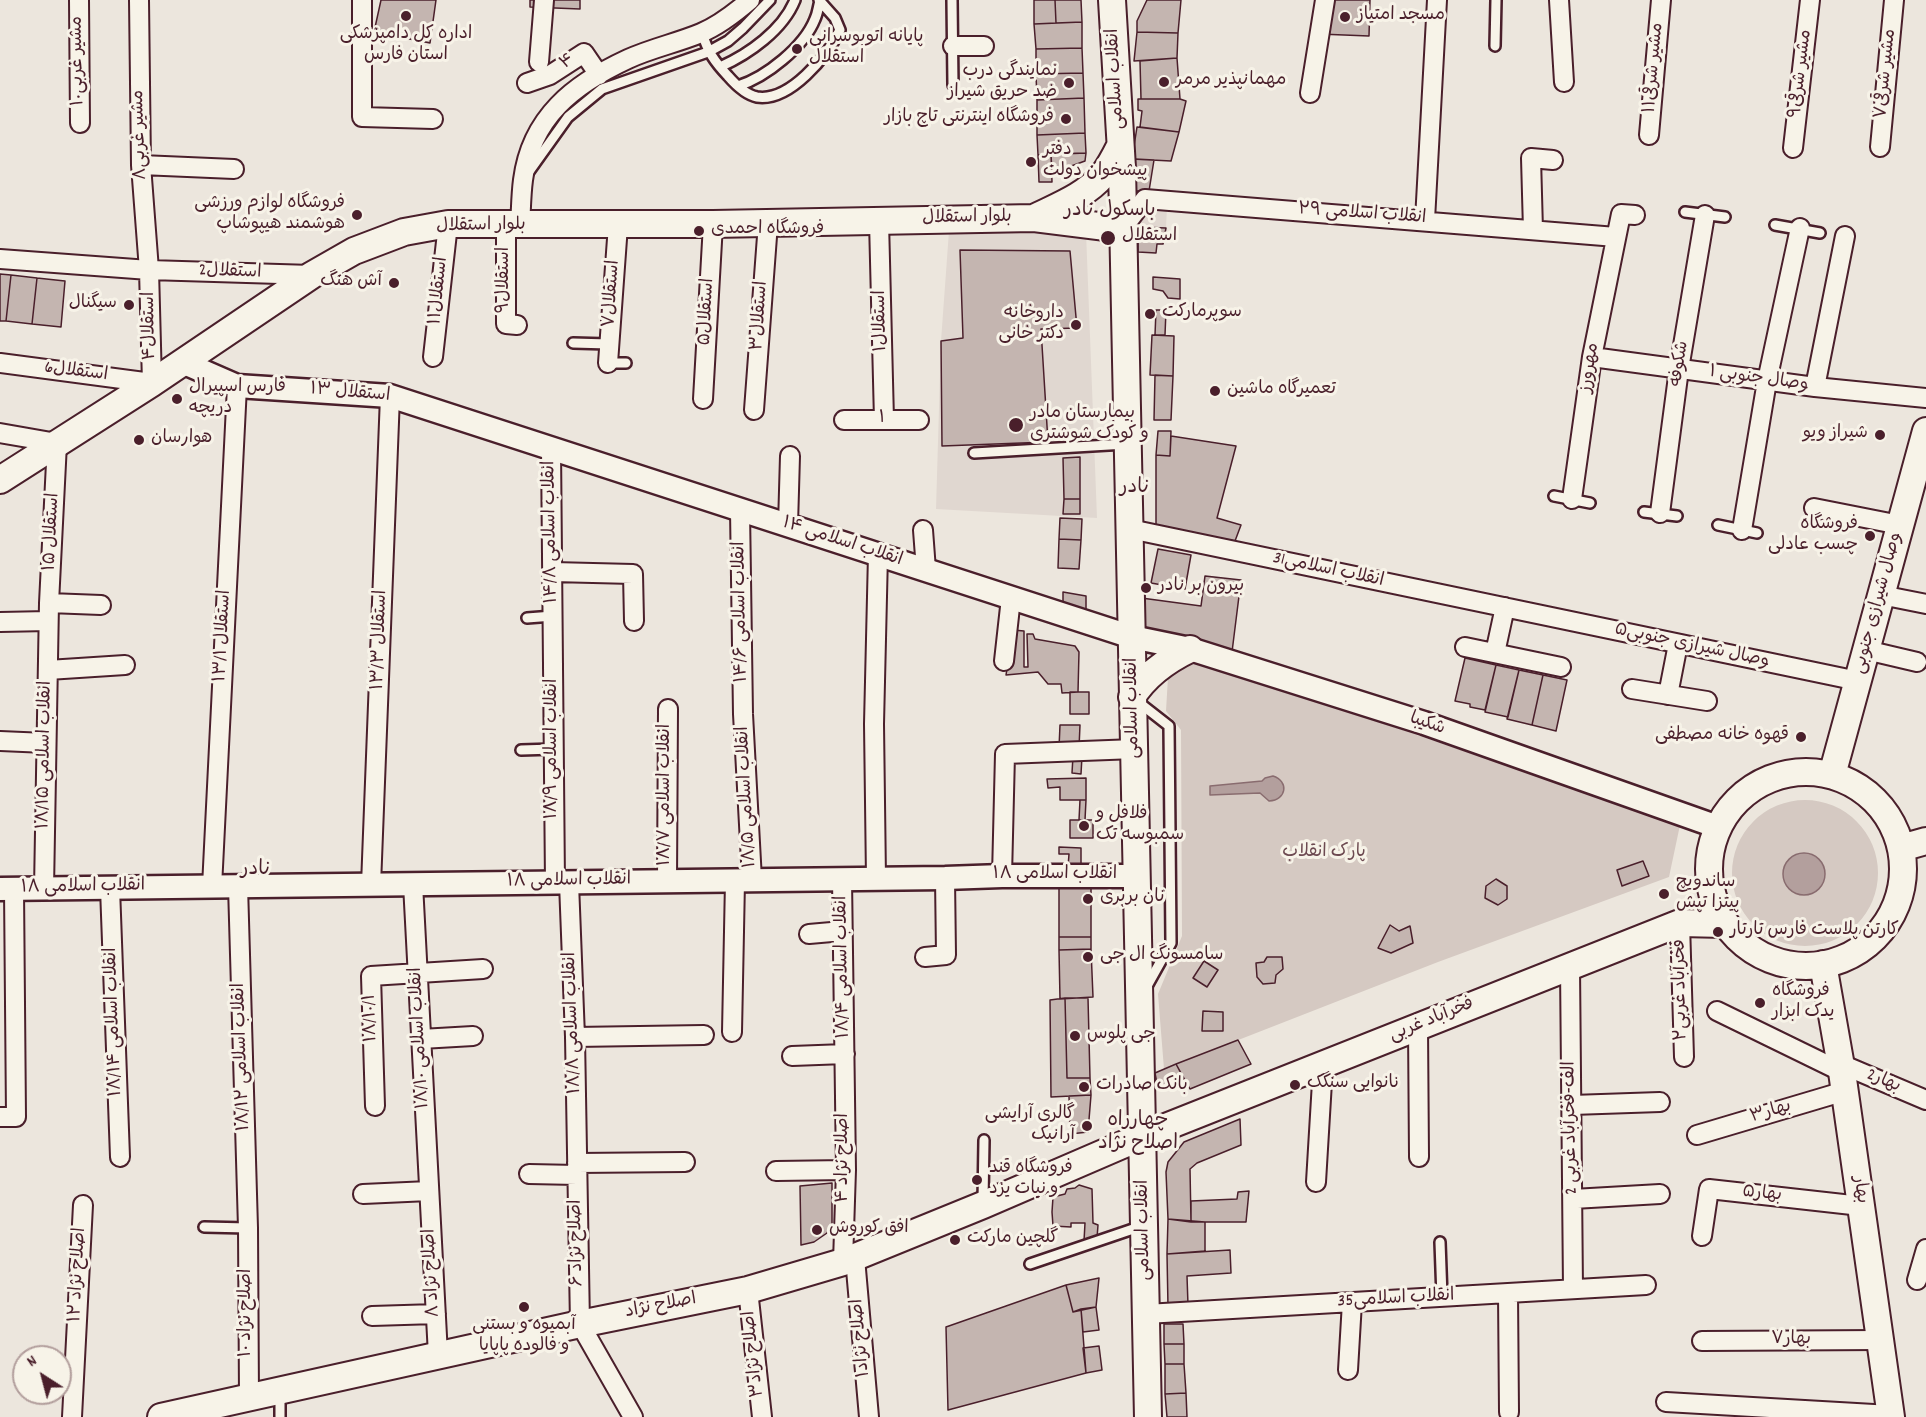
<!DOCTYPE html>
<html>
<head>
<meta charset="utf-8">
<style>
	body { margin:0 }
	#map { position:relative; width:1926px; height:1417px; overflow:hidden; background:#ece6dd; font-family:Dekko,sans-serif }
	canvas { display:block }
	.north { position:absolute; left:12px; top:1345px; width:60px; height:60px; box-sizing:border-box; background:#f7f3e8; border:2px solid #b29e9c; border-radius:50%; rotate:324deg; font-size:16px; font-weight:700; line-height:24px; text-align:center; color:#4a1f2b }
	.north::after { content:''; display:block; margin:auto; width:21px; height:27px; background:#4a1f2b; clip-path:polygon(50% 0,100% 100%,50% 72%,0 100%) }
</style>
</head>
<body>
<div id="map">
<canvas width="1926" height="1417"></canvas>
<div class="north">N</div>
</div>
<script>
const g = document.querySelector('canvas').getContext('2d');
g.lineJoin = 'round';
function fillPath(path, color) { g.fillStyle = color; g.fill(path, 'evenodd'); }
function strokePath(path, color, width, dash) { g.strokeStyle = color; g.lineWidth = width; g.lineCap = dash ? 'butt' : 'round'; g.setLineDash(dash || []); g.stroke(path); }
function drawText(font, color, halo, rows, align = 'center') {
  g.font = font + ' Dekko,"Playpen Sans Arabic",sans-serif'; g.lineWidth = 6; g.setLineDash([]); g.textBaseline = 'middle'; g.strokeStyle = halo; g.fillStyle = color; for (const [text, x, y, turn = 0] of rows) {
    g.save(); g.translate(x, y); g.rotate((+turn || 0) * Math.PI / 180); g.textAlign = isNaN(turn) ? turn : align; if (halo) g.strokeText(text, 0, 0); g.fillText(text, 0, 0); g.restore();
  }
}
const built = new Path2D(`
	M1139 205 1167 207 1166 228 1138 227Z
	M949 231 1086 232 1097 518 936 509 941 341Z`);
const green = new Path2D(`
	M1192 658 1680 825 1669 877 1438 962 1164 1069 1158 994 1182 936 1181 730 1166 711 1168 677Z
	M1732 873a73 73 0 1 1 146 0a73 73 0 1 1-146 0Z`);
const water = new Path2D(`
	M1273 776C1289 781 1287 800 1269 801L1260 793 1210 795V786L1262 781 1265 778Z
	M1783 874a21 21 0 1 1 42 0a21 21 0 1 1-42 0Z`);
const building = new Path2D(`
	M381 0H436L430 43 374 32Z
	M530 0H580V9L530 7Z
	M1034 0H1055L1056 23 1034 24Z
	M1055 0H1081L1082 22 1056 23Z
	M1147 0H1181L1178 33 1137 32V21Z
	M1321 0H1370L1369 36 1319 34Z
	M1082 22V48L1036 49 1034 24Z
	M1137 32 1178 33 1177 58 1134 61Z
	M1082 48 1083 73 1036 74V49Z
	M1177 58 1180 99H1141L1140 61Z
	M1083 73 1084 98 1037 100 1036 74Z
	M1084 98 1085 133 1037 135V100Z
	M1138 99H1180L1186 101 1179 132 1140 127 1142 111 1138 110Z
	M1137 127 1179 132 1171 161 1132 159Z
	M1085 133 1086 153 1038 155 1037 135Z
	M1086 153 1085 161 1052 173 1051 154Z
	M1051 154 1052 182H1039L1038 155Z
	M1135 159 1154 160 1149 191H1133Z
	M1138 227 1166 228 1163 244H1157L1156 253 1138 252Z
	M960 250 1070 251 1077 328 1041 329 1048 442 942 446 941 341 963 338Z
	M0 274 11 275 6 321H0Z
	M11 275 37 278 32 324 6 321Z
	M1153 277 1180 279V299L1168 298 1163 291 1153 289Z
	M37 278 65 281 61 327 32 324Z
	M1156 310H1166L1165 335H1155Z
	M1152 335 1174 336 1173 376 1150 375Z
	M1155 375 1173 376 1171 420H1154Z
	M1158 431H1171L1170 456 1156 455Z
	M1171 436 1236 446 1217 518 1241 525 1235 541 1156 527V455L1170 456Z
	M1080 457V499H1064L1063 458Z
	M1064 499H1080V514H1063Z
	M1060 518 1082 519 1081 540 1059 539Z
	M1059 539 1081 540 1079 569 1058 568Z
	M1158 549 1191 555 1185 589 1151 583Z
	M1205 576 1241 580 1232 652 1146 636 1134 597 1201 606Z
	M1063 592 1086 596V618L1063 612Z
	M1013 630 1024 631V667H1028L1027 634H1033L1035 639 1075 646 1079 652 1078 692 1062 693 1061 684H1048L1038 672 1006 675Z
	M1465 658 1496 665 1485 710 1470 707V704L1455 701Z
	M1496 665 1519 670 1508 717 1485 712Z
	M1519 670 1543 675 1532 725 1507 719Z
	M1543 675 1567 680 1556 731 1532 725Z
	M1070 692H1089V714H1070Z
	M1060 725H1080L1079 748H1059Z
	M1073 756H1082L1081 774 1072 773Z
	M1086 778V800H1060V787L1048 788 1047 779Z
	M1080 800H1086L1085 820H1079Z
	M1070 820H1093V838H1070Z
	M1059 847 1081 848V867H1068L1069 854H1059Z
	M1643 861 1649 876 1622 886 1617 870Z
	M1496 879 1507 886V899L1498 905 1485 898 1486 886Z
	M1059 886H1091V937H1059Z
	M1390 925 1399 931 1410 926 1413 943 1391 953 1378 948Z
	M1059 937H1091V949L1059 950Z
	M1091 949 1093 997 1060 999 1059 950Z
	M1267 957H1282L1283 969 1276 975 1275 983 1263 984 1257 977 1256 963 1264 962Z
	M1204 961 1218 970 1207 987 1193 978Z
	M1065 998 1067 1078H1090L1091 1095 1051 1097 1050 1000Z
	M1065 998H1088L1090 1078H1067Z
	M1203 1011 1223 1012V1031H1202Z
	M1238 1040 1251 1064 1190 1089 1176 1064Z
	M1176 1064 1184 1079 1158 1089 1155 1073Z
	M1091 1095 1088 1132 1070 1134 1069 1096Z
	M1240 1119 1241 1145 1197 1163 1190 1169 1191 1222 1168 1219 1166 1172 1168 1162 1184 1142Z
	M832 1183V1223L827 1233 814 1242 801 1245 800 1186Z
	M1079 1185 1092 1189 1093 1223 1098 1225 1097 1238 1084 1241 1085 1223H1071V1227L1053 1226 1052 1212 1053 1197 1065 1194 1067 1189 1075 1188Z
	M1249 1191 1246 1222H1191V1201L1237 1199 1238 1192Z
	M1168 1219 1205 1222V1251L1167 1254Z
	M1230 1250 1231 1273 1187 1276 1188 1305 1168 1307 1167 1254Z
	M1099 1278 1096 1307 1073 1312 1066 1285Z
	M1066 1285 1073 1312 1081 1309 1086 1373 948 1410 946 1327Z
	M1096 1307 1099 1330 1083 1332 1081 1309Z
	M1164 1324H1183L1184 1344H1164Z
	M1164 1344H1184V1364H1165Z
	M1099 1346 1102 1370 1086 1373 1083 1348Z
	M1165 1364H1184L1186 1393 1165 1394Z
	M1186 1393 1187 1417H1167L1165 1394Z`);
const service = new Path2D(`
	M952 0 953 85
	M702 33C708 52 714 61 728 76 735 84 746 95 757 97 790 102 827 56 840 30L835 18 819 0
	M1495 46 1496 0
	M720 67C749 54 783 30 795 0
	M738 86C766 77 804 47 815 19 818 13 818 7 820 1
	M528 173 568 117 602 89 708 52 728 41 743 28 770 0
	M1685 212 1725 217
	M1775 225 1820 233
	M573 343 609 344
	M608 363H626
	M974 453 1126 444
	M1554 496 1590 503
	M1644 512 1677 516
	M1718 525 1757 533
	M527 618 553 616
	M1137 701 1169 726 1171 943 1147 986
	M521 750 554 749
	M983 1202 984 1140
	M204 1227 248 1228
	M1440 1242 1442 1297
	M1030 1264 1142 1226
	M280 1392V1417`);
const minor = new Path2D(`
	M79 0 80 123
	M362 0V117L433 119
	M1559 0 1564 82
	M953 46H984
	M539 62 544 0
	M527 83 550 75 584 53 599 75
	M1310 93 1325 0
	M1649 135 1661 0
	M1880 147 1894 0
	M1793 148 1810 0
	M141 165 234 169
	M1425 220 1437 0
	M879 221 884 420
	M506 225V324L517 325
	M520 226C521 211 521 195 523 180 531 117 574 84 628 59 652 48 677 43 701 33 720 25 735 13 750 0
	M1122 229 1145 199 1616 237
	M1533 230 1531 158 1553 160
	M0 259 149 270 312 275
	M433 357 448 224
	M1592 357 1815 387 1926 398
	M0 363 152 383 149 270 141 165 139 0
	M608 363 618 225
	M1815 387 1845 236
	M703 399 713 224
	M754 410 768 223
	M844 420H919
	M0 433 57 443 49 603 44 889
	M551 448 555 883
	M1572 499 1592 357 1621 214 1635 215
	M1814 508 1900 525
	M740 510 743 714 752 880
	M1660 513 1679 369 1705 215
	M788 525 790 456
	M1130 529 1858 681
	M923 530 926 570
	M1742 530 1767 381 1800 228
	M553 572 633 574 634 621
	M1881 595 1926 604
	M49 603 101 605
	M0 622 48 621
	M1465 647 1561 667
	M1866 650 1917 662
	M1495 653 1505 607
	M1004 661 1011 598
	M48 670 125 665
	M1632 689 1707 701
	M1668 695 1678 644
	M0 741 46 743
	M1002 876 1005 754 1135 749
	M842 879 846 1170 843 1262
	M876 879 874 724 878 554
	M667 881 668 709
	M569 883 575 1037 580 1324 633 1417
	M413 884 438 1355
	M371 885 390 396
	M238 886 248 1228 249 1397
	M212 887 237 386
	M110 888 120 1157
	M1680 923 1684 1057
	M809 934 843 931
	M925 957 946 955 945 878
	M1570 967 1573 1289
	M1717 1011 1842 1072
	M1418 1027 1419 1157
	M732 1032 735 881
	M575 1037 704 1035
	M421 1039 473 1036
	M792 1056 845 1054
	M1841 1064 1926 1100
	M1572 1105 1660 1102
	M375 1106 371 976 483 969
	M0 1117H16L14 889
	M1697 1135 1845 1091
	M577 1163 685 1162
	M776 1171 846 1170
	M529 1174 577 1175
	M1316 1182 1323 1065
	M363 1194 429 1191
	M1573 1199 1660 1194
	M1702 1236 1709 1189 1861 1206
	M855 1258 869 1417
	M1917 1280 1926 1249
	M748 1290 762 1417
	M1508 1293 1509 1412
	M1146 1314 1646 1285
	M372 1316 436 1314
	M1702 1341 1880 1340
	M1348 1370 1352 1302
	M1666 1402 1891 1415
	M72 1417 83 1205`);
const tertiary = new Path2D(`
	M182 362 237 386 390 396 1132 637 1190 649 1424 723 1718 827
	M0 889 945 878 1002 876H1137`);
const secondary = new Path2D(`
	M1112 0 1122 168 1148 1417
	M1034 218C1058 206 1085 196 1103 175 1110 166 1115 156 1120 146
	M0 480 152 383 312 275 354 251 404 232 448 224H713L1034 218 1122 229
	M1132 697C1146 675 1167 660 1190 649
	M1709 869a97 97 0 1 1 194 0a97 97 0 1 1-194 0Z
	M1832 775 1926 431
	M1901 848 1926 841
	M1823 964 1842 1072 1891 1417
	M161 1417 580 1324 748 1290 843 1262 983 1205 1143 1136 1680 923 1725 924`);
const markers = [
	[406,16,6,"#4a1f2b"],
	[1345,17,6,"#4a1f2b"],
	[797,49,6,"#4a1f2b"],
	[1164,82,6,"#4a1f2b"],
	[1069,83,6,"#4a1f2b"],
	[1066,119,6,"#4a1f2b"],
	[1031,162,6,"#4a1f2b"],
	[357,215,6,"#4a1f2b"],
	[699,231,6,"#4a1f2b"],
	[1108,238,8,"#4a1f2b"],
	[394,283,6,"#4a1f2b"],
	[129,305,6,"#4a1f2b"],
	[1150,314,6,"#4a1f2b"],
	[1076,325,6,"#4a1f2b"],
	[1215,391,6,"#4a1f2b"],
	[177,399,6,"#4a1f2b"],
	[1016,425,8,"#4a1f2b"],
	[1880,435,6,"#4a1f2b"],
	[139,440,6,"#4a1f2b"],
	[1870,536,6,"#4a1f2b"],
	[1146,588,6,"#4a1f2b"],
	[1801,737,6,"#4a1f2b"],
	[1084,826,6,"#4a1f2b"],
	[1664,894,6,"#4a1f2b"],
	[1088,899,6,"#4a1f2b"],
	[1718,932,6,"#4a1f2b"],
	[1088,957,6,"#4a1f2b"],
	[1760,1003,6,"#4a1f2b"],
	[1075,1036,6,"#4a1f2b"],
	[1295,1085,6,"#4a1f2b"],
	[1084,1087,6,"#4a1f2b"],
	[1087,1126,6,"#4a1f2b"],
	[977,1180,6,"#4a1f2b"],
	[817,1230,6,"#4a1f2b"],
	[955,1240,6,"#4a1f2b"],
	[524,1307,6,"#4a1f2b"]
];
const poiNames = [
	["مسجد امتیاز",1357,17],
	["اداره کل دامپزشکی",406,36,"center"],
	["استان فارس",406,57,"center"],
	["پایانه اتوبوسرانی",809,39],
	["استقلال",809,60],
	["نمایندگی درب",1057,73,"right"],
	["ضد حریق شیراز",1057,94,"right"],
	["مهمانپذیر مرمر",1176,82],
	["فروشگاه اینترنتی تاچ بازار",1054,119,"right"],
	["دفتر",1043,152],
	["پیشخوان دولت",1043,173],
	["فروشگاه لوازم ورزشی",345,205,"right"],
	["هوشمند هیپوشاپ",345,226,"right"],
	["فروشگاه احمدی",711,231],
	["استقلال",1122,238],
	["آش هنگ",382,283,"right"],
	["سیگنال",117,305,"right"],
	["سوپرمارکت",1162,314],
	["داروخانه",1064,315,"right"],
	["دکتر خانی",1064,336,"right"],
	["فارس اسپیرال",189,389],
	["دریچه",189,410],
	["تعمیرگاه ماشین",1227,391],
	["بیمارستان مادر",1030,415],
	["و کودک شوشتری",1030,436],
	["شیراز ویو",1868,435,"right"],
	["هوارسان",151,440],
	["فروشگاه",1858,526,"right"],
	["چسب عادلی",1858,547,"right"],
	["بیرون بر نادر",1158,588],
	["قهوه خانه مصطفی",1789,737,"right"],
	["فلافل و",1096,816],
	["سمبوسه تک",1096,837],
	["ساندویچ",1676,884],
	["پیتزا تپش",1676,905],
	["نان بربری",1100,899],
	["کارتن پلاست فارس تارتار",1730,932],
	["سامسونگ ال جی",1100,957],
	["فروشگاه",1772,993],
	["یدک ابزار",1772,1014],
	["جی پلوس",1087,1036],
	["نانوایی سنگک",1307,1085],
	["بانک صادرات",1096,1087],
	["گالری آرایشی",1075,1116,"right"],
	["آرانیک",1075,1137,"right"],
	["فروشگاه قند",989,1170],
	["و نبات یزد",989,1191],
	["افق کوروش",829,1230],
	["گلچین مارکت",967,1240],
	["آبمیوه و بستنی",524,1327,"center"],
	["و فالوده پاپایا",524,1348,"center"]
];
const streetNames = [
	["۱۰مشیر غربی",79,61,-91],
	["۴",568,63,-33],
	["مشیر شرقی۱۱",1655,68,-85],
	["مشیر شرقی۹",1802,74,-83],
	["مشیر شرقی۷",1887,74,-84],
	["انقلاب اسلامی",1117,79,-93],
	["مشیر غربی۸",141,135,-92],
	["انقلاب اسلامی ۲۹",1362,215,4],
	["بلوار استقلال",967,219,-1],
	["بلوار استقلال",481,227,-1],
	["2استقلال",230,273,2],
	["استقلال۹",506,280,-90],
	["استقلال۱۱",440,291,-84],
	["استقلال۷",613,294,-86],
	["استقلال۵",708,312,-87],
	["استقلال۳",761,316,-86],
	["استقلال۱",882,321,-91],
	["استقلال۴",151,326,-91],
	["شکوفه",1681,364,-81],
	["مهرورز",1591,368,-81],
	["استقلال6",76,373,7],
	["وصال جنوبی ۱",1759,380,8],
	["۱۳ استقلال",350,394,5],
	["۱",882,420],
	["۱۵ استقلال",53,532,-87],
	["۱۴/۸ انقلاب اسلامی",552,532,-91],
	["۱۴ انقلاب اسلامی",842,543,18],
	["31انقلاب اسلامی",1328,571,12],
	["وصال شیرازی جنوبی",1879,603,-75],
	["۱۴/۶ انقلاب اسلامی",742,612,-91],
	["۱۳/۱ استقلال",224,636,-87],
	["۱۳/۳ استقلال",381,640,-88],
	["۵وصال شیرازی جنوبی",1692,647,12],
	["انقلاب اسلامی",1134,708,-91],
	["شکیبا",1427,725,19],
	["۱۸/۹ انقلاب اسلامی",554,749,-90],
	["۱۸/۱۵ انقلاب اسلامی",46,755,-89],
	["۱۸/۷ انقلاب اسلامی",667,795,-90],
	["۱۸/۵ انقلاب اسلامی",748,797,-93],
	["۱۸ انقلاب اسلامی",1055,876],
	["۱۸ انقلاب اسلامی",569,882,-1],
	["۱۸ انقلاب اسلامی",83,888,-1],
	["۱۸/۴ انقلاب اسلامی",844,967,-91],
	["۲فخرآباد غربی",1682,990,-91],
	["۱۸/۱۰/۱",372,1018,-92],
	["فخرآباد غربی",1432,1021,-22],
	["۱۸/۱۴ انقلاب اسلامی",115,1022,-92],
	["۱۸/۸ انقلاب اسلامی",574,1023,-92],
	["۱۸/۱۰ انقلاب اسلامی",421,1038,-93],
	["۱۸/۱۲ انقلاب اسلامی",243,1057,-92],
	["2بهار",1883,1082,23],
	["بهار۳",1771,1113,-16],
	["2 الف-فخرآباد غربی",1572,1128,-91],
	["۴ اصلاح نژاد",845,1158,-90],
	["بهار",1859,1190,82],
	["بهار۵",1762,1195,6],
	["انقلاب اسلامی",1145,1230,-91],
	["۶ اصلاح نژاد",578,1243,-91],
	["۸ اصلاح نژاد",433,1273,-93],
	["۱۲ اصلاح نژاد",79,1275,-87],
	["35انقلاب اسلامی",1396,1300,-3],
	["اصلاح نژاد",661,1307,-11],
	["۱۰ اصلاح نژاد",248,1313,-90],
	["اصلاح نژاد۱",862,1338,-95],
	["بهار۷",1791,1341],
	["اصلاح نژاد۳",755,1354,-96]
];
const parkNames = [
	["پارک انقلاب",1324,854]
];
const neighbourhoodNames = [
	["باسکول نادر",1110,212],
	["نادر",1135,489],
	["نادر",256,871],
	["چهارراه",1138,1122],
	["اصلاح نژاد",1138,1145]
];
fillPath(built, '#e0d7d0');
fillPath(green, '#d5c9c2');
fillPath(water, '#b39f9d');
strokePath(water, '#896c6f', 1.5);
fillPath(building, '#c4b5b0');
strokePath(building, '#4a1f2b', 1.5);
strokePath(service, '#4a1f2b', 14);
strokePath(minor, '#4a1f2b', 22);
strokePath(tertiary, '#4a1f2b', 27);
strokePath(secondary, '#4a1f2b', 30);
strokePath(service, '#f7f3e8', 9);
strokePath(minor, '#f7f3e8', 18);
strokePath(tertiary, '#f7f3e8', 22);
strokePath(secondary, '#f7f3e8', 26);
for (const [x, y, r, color] of markers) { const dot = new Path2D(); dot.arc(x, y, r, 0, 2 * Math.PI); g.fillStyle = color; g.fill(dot); strokePath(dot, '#f7f3e8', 2); }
drawText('18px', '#4a1f2b', '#f7f3e8', poiNames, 'left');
drawText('18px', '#4a1f2b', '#f7f3e8', streetNames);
drawText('18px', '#6d4a51', '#f7f3e8', parkNames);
drawText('20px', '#4a1f2b', '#f7f3e8', neighbourhoodNames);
</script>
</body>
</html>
